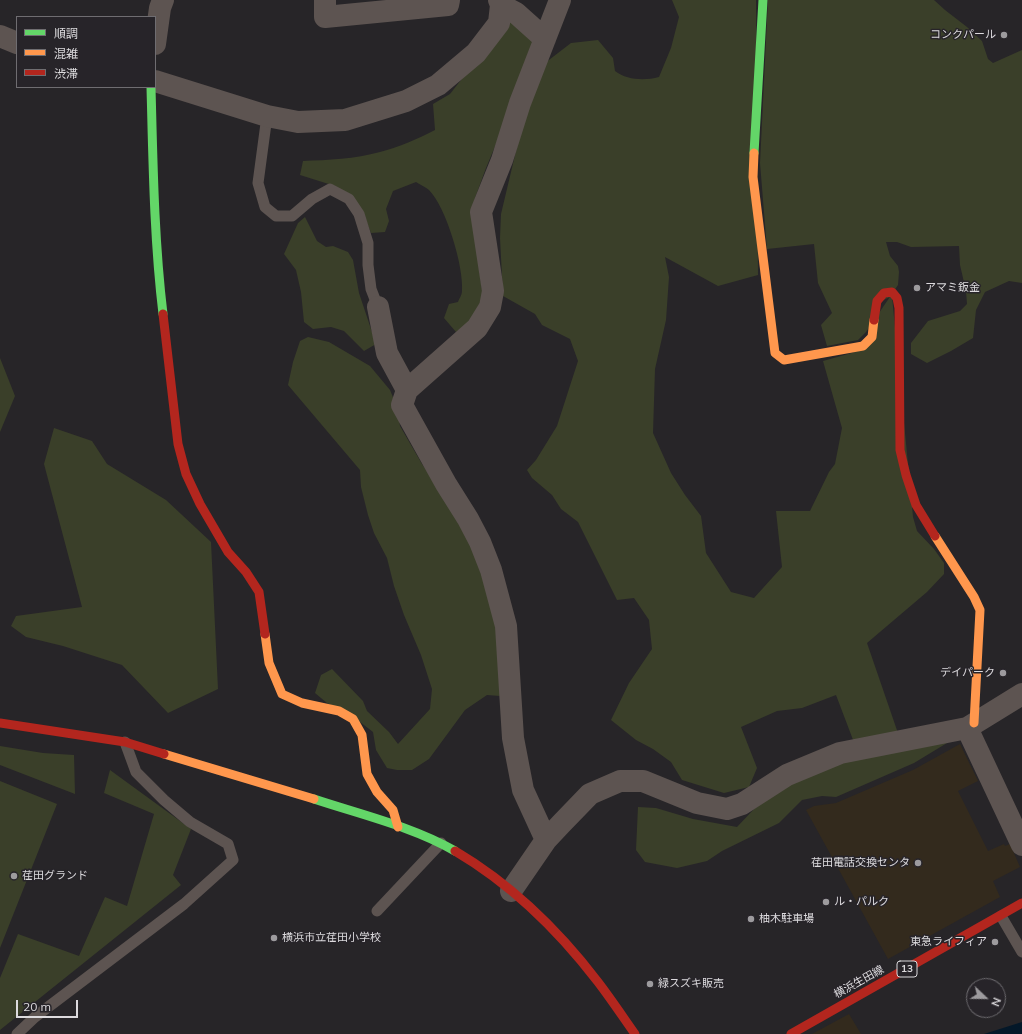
<!DOCTYPE html>
<html>
<head>
<meta charset="utf-8">
<style>
	body { margin:0 }
	#map { position:relative; width:1022px; height:1034px; overflow:hidden; background:#272528; font-family:Mulish,"Noto Sans JP",sans-serif }
	canvas { display:block }
	.legend { position:absolute; left:16px; top:16px; width:140px; height:72px; box-sizing:border-box; background:#272429; border:1px solid #6f6d71; margin:0; padding:5px 7px; list-style:none; font-size:12px; color:#dcdadd }
	.legend li { display:flex; align-items:center; gap:8px; height:20px }
	.legend b { width:20px; border:1px solid #6f6d71 }
	.north { position:absolute; left:966px; top:978px; width:40px; height:40px; box-sizing:border-box; background:#272429; border:1px solid #6f6d71; border-radius:50%; rotate:112deg; font-size:11px; font-weight:700; line-height:16px; text-align:center; color:#dcdadd }
	.north::after { content:''; display:block; margin:auto; width:14px; height:18px; background:#9d9b9e; clip-path:polygon(50% 0,100% 100%,50% 72%,0 100%) }
	.scale { position:absolute; left:16px; top:1000px; width:62px; height:18px; box-sizing:border-box; border:2px solid #dcdadd; border-top:0; padding-left:5px; font-size:12px; line-height:14px; white-space:nowrap; color:#dcdadd; -webkit-text-stroke:3px #272429; paint-order:stroke }
</style>
</head>
<body>
<div id="map">
<canvas width="1022" height="1034"></canvas>
<ul class="legend">
<li><b style="height:5px;background:#63d668"></b>順調</li>
<li><b style="height:5px;background:#ff974d"></b>混雑</li>
<li><b style="height:5px;background:#b3261e"></b>渋滞</li>
</ul>
<div class="north">N</div>
<div class="scale">20 m</div>
</div>
<script>
const g = document.querySelector('canvas').getContext('2d');
g.lineJoin = 'round';
function fillPath(path, color) { g.fillStyle = color; g.fill(path, 'evenodd'); }
function strokePath(path, color, width, dash) { g.strokeStyle = color; g.lineWidth = width; g.lineCap = dash ? 'butt' : 'round'; g.setLineDash(dash || []); g.stroke(path); }
function drawText(font, color, halo, rows, align = 'center') {
  g.font = font + ' Mulish,"Noto Sans JP",sans-serif'; g.lineWidth = 3; g.setLineDash([]); g.textBaseline = 'middle'; g.strokeStyle = halo; g.fillStyle = color; for (const [text, x, y, turn = 0] of rows) {
    g.save(); g.translate(x, y); g.rotate((+turn || 0) * Math.PI / 180); g.textAlign = isNaN(turn) ? turn : align; if (halo) g.strokeText(text, 0, 0); g.fillText(text, 0, 0); g.restore();
  }
}
const commercial = new Path2D(`
	M960 744 978 781 958 791 988 851 1004 844 1005 846 1010 844 1020 867 993 881 1000 897 888 959 806 810 814 806 836 803 913 770Z
	M849 1014 861 1034H812Z`);
const green = new Path2D(`
	M672 0H756L758 275 718 286 665 257 669 277 666 320 655 369 653 433 671 473 685 495 701 516 706 553 731 592 754 598 782 567 776 511H810L829 472 835 464 842 428 823 361 866 349 879 302 892 296 913 517 917 531 934 549 944 563V574L927 592 867 643 900 739 855 745 836 695 802 708 777 711 741 727 757 768 749 787 724 793 682 780 671 762 653 749 636 740 611 720 629 683 652 649 649 620 634 598 617 600 578 522 561 509 552 495 532 478 527 470 536 460 557 426 578 361 570 339 542 325 535 314 503 296 500 238 501 214 521 130 545 63 571 43 598 40 613 58 615 71C627 80 644 81 659 77L671 48 679 17Z
	M768 0H934L945 10 967 27 982 41 988 59 993 63 1022 50V283L1009 281 985 292 976 310 973 338 951 351 927 363 911 354V343L928 321 960 311 967 304 966 291 960 265 959 246 911 247 897 242H886L890 256 898 266 899 272 898 285 866 332 858 340 827 346 821 325 832 313 818 283 814 244 767 249 760 163Z
	M505 13 537 45 486 168 475 198 472 217 484 304 471 323 456 332 444 318 449 304 458 302C459 299 462 295 462 291 464 267 446 207 429 190 426 187 420 185 416 182L393 191 386 209 389 221 385 232 371 233 361 208 335 186 300 175 303 161C328 160 355 159 380 152 399 147 418 139 435 130L433 104 450 94 479 57Z
	M305 217 317 241 326 247 333 246 348 252 353 260 359 293 376 344 364 351 344 331 331 327 313 329 304 322 301 292 296 270 284 254 298 223Z
	M308 337 329 342 370 366 390 390 397 407 400 426 422 464 471 535 500 626V696L487 695 465 710 429 759 412 770H397L387 768 376 750 373 732 351 715 327 703 315 693 321 675 332 669 363 701 367 711 389 732 398 744 430 709 432 689 421 655 404 615 394 586 387 558 374 533 368 515 361 487 360 470 288 385 293 362 300 341Z
	M0 358 15 396 0 432Z
	M54 428 92 441 107 464 166 500 211 542 218 689 168 713 122 665 63 646 26 637 11 626 16 616 82 607 44 464Z
	M941 738 947 743 914 763 836 797 822 796 802 800 779 823 722 851 707 861 677 868 645 862 636 850 638 807 656 808 693 819 737 827 754 809 810 769Z
	M0 746 43 753 74 755 75 794 0 765Z
	M110 770 191 829 173 875 181 885 0 1030V978L18 934 79 956 105 897 127 906 154 814 104 793Z
	M0 781 57 804 0 948Z`);
const water = new Path2D(`
	M1022 1022V1034H984Z`);
const lane = new Path2D(`
	M267 116 258 183 265 207 276 216H292L312 199 330 189 349 199 359 214 368 243V265L371 289 378 307
	M377 911 441 843
	M1001 916 1022 952
	M17 1034 35 1017 184 904 233 860 228 844 190 822 164 800 136 772 125 742`);
const street = new Path2D(`
	M325 0V17L448 5 449 0
	M501 5 516 13 545 39
	M0 36 17 43
	M155 44 160 8 163 0
	M155 81 267 116 298 122 345 120 406 101 438 85 476 53 499 23 501 5 499 0
	M378 307 387 353 407 390 402 405 446 484 468 519 480 542 491 570 506 626 513 738 523 790 546 840
	M407 390 477 328 490 307 493 291 481 212 502 160 520 103 560 0
	M1022 694 967 728 1022 845
	M511 891 546 840 561 824 590 794 620 781H643L697 803 727 809 742 804 787 775 840 753 967 728`);
const fast = new Path2D(`
	M151 87C153 163 154 239 163 314
	M754 153 763 0
	M314 799C359 814 414 827 455 851`);
const slow = new Path2D(`
	M754 153 753 177 775 353 784 360 863 346 872 337 874 320
	M935 536 974 597 980 610 974 723
	M265 634 269 663 282 694 302 703 339 711 353 719 362 735 367 774 377 792 393 810 398 827
	M164 754 314 799`);
const jam = new Path2D(`
	M163 314 178 444 186 474 200 504 228 552 246 572 259 592 265 634
	M874 320 877 301 884 293 892 292 897 298 899 308 900 450 906 475 916 505 935 536
	M0 723 125 742 164 754
	M455 851C511 884 559 931 598 982 611 999 623 1017 635 1034
	M791 1034 1022 903`);
const markers = [
	[1004,35,4,"#9d9b9e"],
	[917,288,4,"#9d9b9e"],
	[1003,673,4,"#9d9b9e"],
	[918,863,4,"#9d9b9e"],
	[14,876,4,"#9d9b9e"],
	[826,902,4,"#9d9b9e"],
	[751,919,4,"#9d9b9e"],
	[274,938,4,"#9d9b9e"],
	[995,942,4,"#9d9b9e"],
	[650,984,4,"#9d9b9e"]
];
const shields = [
	[907,969,20]
];
const shieldNames = [
	["13",907,969]
];
const poiNames = [
	["コンクパール",996,35,"right"],
	["アマミ鈑金",925,288],
	["デイパーク",995,673,"right"],
	["荏田電話交換センタ",910,863,"right"],
	["荏田グランド",22,876],
	["ル・パルク",834,902],
	["柚木駐車場",759,919],
	["横浜市立荏田小学校",282,938],
	["東急ライフィア",987,942,"right"],
	["緑スズキ販売",658,984]
];
const streetNames = [
	["横浜生田線",859,982,-29]
];
fillPath(commercial, '#332a1d');
fillPath(green, '#3a3f29');
fillPath(water, '#041829');
strokePath(lane, '#5d5451', 11);
strokePath(street, '#5d5451', 22);
strokePath(fast, '#63d668', 9);
strokePath(slow, '#ff974d', 9);
strokePath(jam, '#b3261e', 9);
for (const [x, y, r, color] of markers) { const dot = new Path2D(); dot.arc(x, y, r, 0, 2 * Math.PI); g.fillStyle = color; g.fill(dot); strokePath(dot, '#272429', 1.5); }
for (const [x, y, w] of shields) { const box = new Path2D(); box.roundRect(x - w / 2, y - 8, w, 16, 3); g.fillStyle = '#272429'; g.fill(box); strokePath(box, '#dcdadd', 1); }
drawText('bold 10px', '#dcdadd', null, shieldNames);
drawText('11px', '#dcdadd', '#272429', poiNames, 'left');
drawText('11px', '#dcdadd', '#272429', streetNames);
</script>
</body>
</html>
